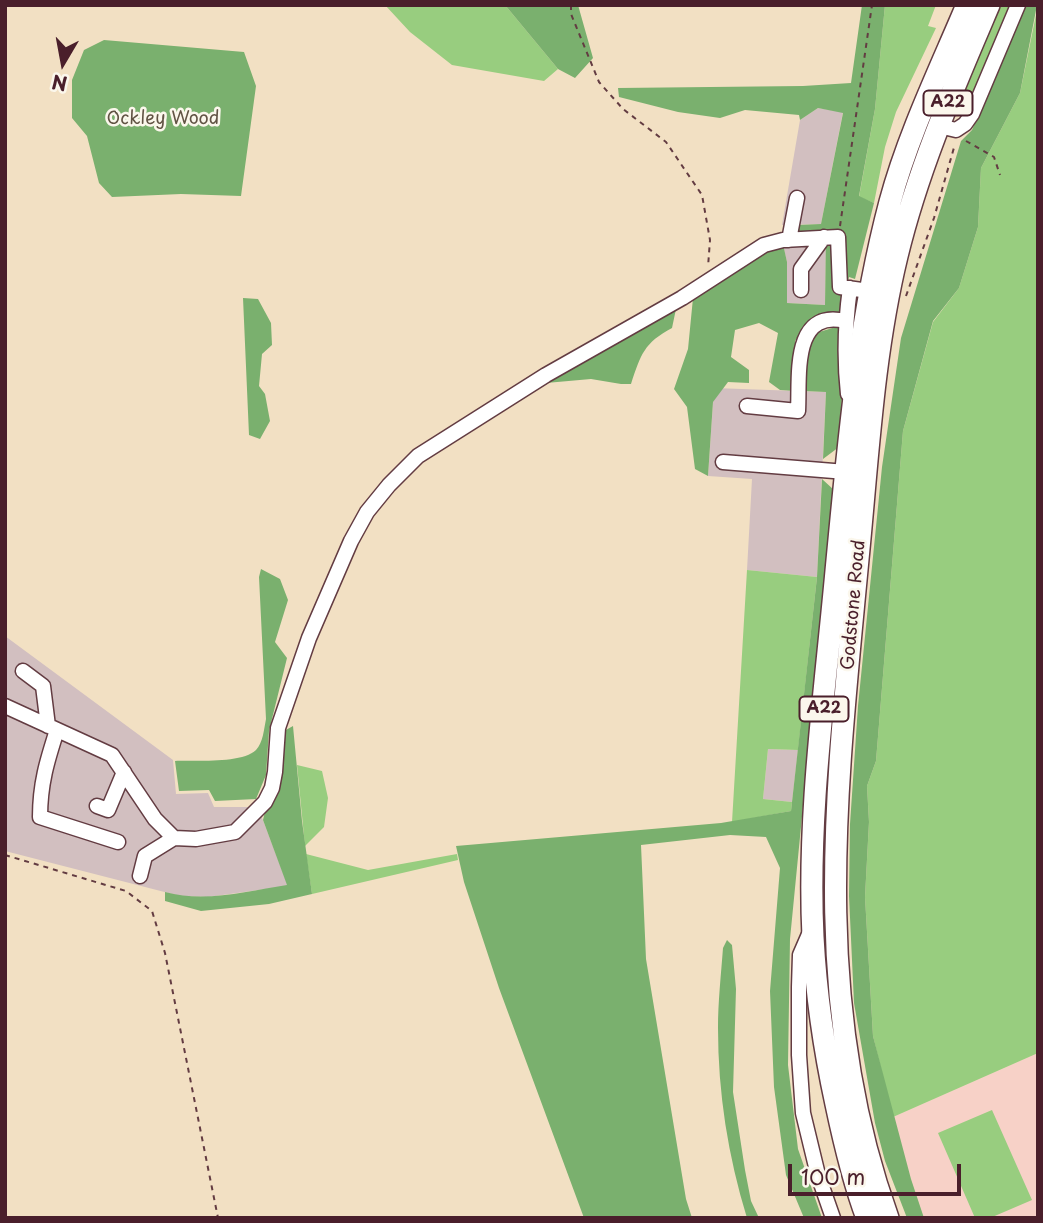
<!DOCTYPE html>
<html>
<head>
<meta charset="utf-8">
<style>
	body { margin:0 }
	#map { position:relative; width:1043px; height:1223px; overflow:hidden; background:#f2e0c3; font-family:"Playpen Sans",sans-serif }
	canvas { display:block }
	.frame { position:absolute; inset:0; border:7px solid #4a1f2b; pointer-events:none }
	.north { position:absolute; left:28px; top:28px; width:70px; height:70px; -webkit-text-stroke:5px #fbf7ec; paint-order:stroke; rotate:190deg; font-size:19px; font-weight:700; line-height:28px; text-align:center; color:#4a1f2b }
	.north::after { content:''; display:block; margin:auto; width:24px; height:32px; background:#4a1f2b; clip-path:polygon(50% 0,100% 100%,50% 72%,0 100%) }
	.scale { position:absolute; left:788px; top:1164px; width:173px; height:32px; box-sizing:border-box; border:4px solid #4a1f2b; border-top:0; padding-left:9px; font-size:21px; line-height:24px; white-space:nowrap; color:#4a1f2b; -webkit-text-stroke:5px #fbf7ec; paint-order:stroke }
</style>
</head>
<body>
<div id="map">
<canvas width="1043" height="1223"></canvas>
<div class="frame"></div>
<div class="north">N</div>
<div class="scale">100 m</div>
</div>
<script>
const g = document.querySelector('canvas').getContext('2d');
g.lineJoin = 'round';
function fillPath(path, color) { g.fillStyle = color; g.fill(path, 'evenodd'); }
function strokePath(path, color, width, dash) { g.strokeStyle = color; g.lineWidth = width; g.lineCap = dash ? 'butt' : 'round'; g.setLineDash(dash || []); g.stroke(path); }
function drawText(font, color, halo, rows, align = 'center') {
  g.font = font + ' "Playpen Sans",sans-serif'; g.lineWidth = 5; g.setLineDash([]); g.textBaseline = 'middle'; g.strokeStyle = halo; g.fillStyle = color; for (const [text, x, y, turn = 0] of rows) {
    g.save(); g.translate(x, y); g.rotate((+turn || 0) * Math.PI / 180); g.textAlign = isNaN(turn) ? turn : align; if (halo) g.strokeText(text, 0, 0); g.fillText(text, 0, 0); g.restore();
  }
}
const built = new Path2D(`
	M1038 1053V1218H924L911 1179 893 1117Z`);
const industrial = new Path2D(`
	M818 108 843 112 821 224 782 225 800 120Z
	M812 242 826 246 825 305 787 303V262L783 245Z
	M714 388 826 392 817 577 747 570 752 479 708 476Z
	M5 636 173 760 176 794 208 793 214 807H258L288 886 208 897 180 896 5 851Z
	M768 749 798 750 792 802 763 799Z`);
const green = new Path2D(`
	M385 5H505L558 69 544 81 452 65 410 32Z
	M885 5H936L928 26 936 28 896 112 885 147 874 203 859 197 875 109Z
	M995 5H1010L967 110 958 111 954 105Z
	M1038 5V1053L893 1117 873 1036 865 897 869 822 867 786 876 761 903 431 933 322 959 288 978 227 981 168 1020 93Z
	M747 570 817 577 798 750 768 749 763 799 792 802 791 811 732 822Z
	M297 765 322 771 328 798 324 827 305 846Z
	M306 854 368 870 457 854 458 860 312 894Z
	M992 1110 1032 1200 990 1218H975L938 1133Z`);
const forest = new Path2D(`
	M505 5H578L593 58 575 78 558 69Z
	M862 5H885L875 109 859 196 874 203 855 279 849 277 842 312 809 320 795 341V391L780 390 769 382 778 333 759 323 735 330 731 357 749 370V383L728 382 713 402 708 476 695 469 687 407 674 389 688 349 693 298 762 250 783 244 787 262V303L825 305 826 233 799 234 796 225 821 224 843 113 818 108 800 120 799 115 745 110 720 118 678 112 619 97 618 88 803 86 851 83Z
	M1025 5H1037L1020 93 981 168 978 227 959 288 933 321 903 431 876 761 867 786 869 822 865 897 873 1036 911 1179 924 1218H907L885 1161 875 1123 854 1003 849 896 850 824 858 706 882 467 901 338 961 141 972 130Z
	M104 40 244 52 256 86 241 196 181 194 112 197 99 183 87 136 72 118V80L84 50Z
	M243 298 258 299 271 323 272 345 262 354 259 386 265 394 270 421 260 439 249 435Z
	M676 309 672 328C644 343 641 354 631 384H621L591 379 546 383Z
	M839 326 842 397 839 447 823 459 826 392 803 391 806 347 816 333Z
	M822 479 834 490 790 939 788 1065 798 1149 822 1218H804L786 1175 774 1087 770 991 780 868 766 837 730 835 641 845 646 959 686 1199 692 1218H584L499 988 464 882 456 846 721 823 791 811 817 577Z
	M261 569 280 579 288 600 275 642 287 658 269 731 266 775 256 799 215 801 209 790 179 791 175 761C194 760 242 764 256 750 263 743 264 729 266 719L259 577Z
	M293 726 302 821 312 894 269 904 201 911 165 901V892C205 903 248 891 287 885L263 820 284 731Z
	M727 940 732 945 736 989 733 1092 745 1170 751 1201 759 1218H747C728 1156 718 1093 718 1028 718 1002 721 975 723 948Z`);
const path = new Path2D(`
	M571 5V14L599 82 623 109 666 142 702 195 710 240 708 267
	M966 141 994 157 1000 175
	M840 226 872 5
	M906 296 934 218 955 144
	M5 855 126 891 152 911 165 953 218 1218`);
const minor = new Path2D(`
	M939 126 956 130 965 124 972 114 1018 5
	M789 240 797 198
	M801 290V269L824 237
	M848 394C844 358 845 324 850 288
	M747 406 798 411C800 377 791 309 845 321
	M723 462 846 472
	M23 671 43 686 48 726
	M5 706 112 755 155 819 174 838 196 839 235 832 265 802 272 788 275 772 278 728 309 638 351 541 367 512 389 485 418 456 546 375 682 298 764 245 783 240 838 237 840 287 869 291
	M57 730C47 761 40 784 40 817L118 842
	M97 806 108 810 124 772
	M140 876 145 856 174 838
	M810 932 800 955 799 987V1055L803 1113 818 1175 833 1218`);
const highway = new Path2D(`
	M867 1218C853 1181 844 1142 836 1104 824 1049 816 993 813 937 807 816 825 692 836 571 848 447 858 323 890 202 908 135 940 69 967 5
	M888 1218C809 1000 837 783 858 559 868 458 873 355 897 256 918 169 954 87 989 5`);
const shields = [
	[948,103,49],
	[824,709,49]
];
const shieldNames = [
	["A22",948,103],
	["A22",824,709]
];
const parkNames = [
	["Ockley Wood",163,119]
];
const streetNames = [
	["Godstone Road",854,605,-85]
];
fillPath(built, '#f7d1c7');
fillPath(industrial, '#d2bfc0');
fillPath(green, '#98cd7f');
fillPath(forest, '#7ab06e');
strokePath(minor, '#633c42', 17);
strokePath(highway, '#633c42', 24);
strokePath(path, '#633c42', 2, [5, 5]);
strokePath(minor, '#fff', 14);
strokePath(highway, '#fff', 21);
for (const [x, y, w] of shields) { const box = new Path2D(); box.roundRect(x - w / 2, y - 12.5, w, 25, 5); g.fillStyle = '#fbf7ec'; g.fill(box); strokePath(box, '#4a1f2b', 2); }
drawText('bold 16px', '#4a1f2b', null, shieldNames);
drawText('18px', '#615344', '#fbf7ec', parkNames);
drawText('18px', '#4a1f2b', '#fbf7ec', streetNames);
</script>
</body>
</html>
